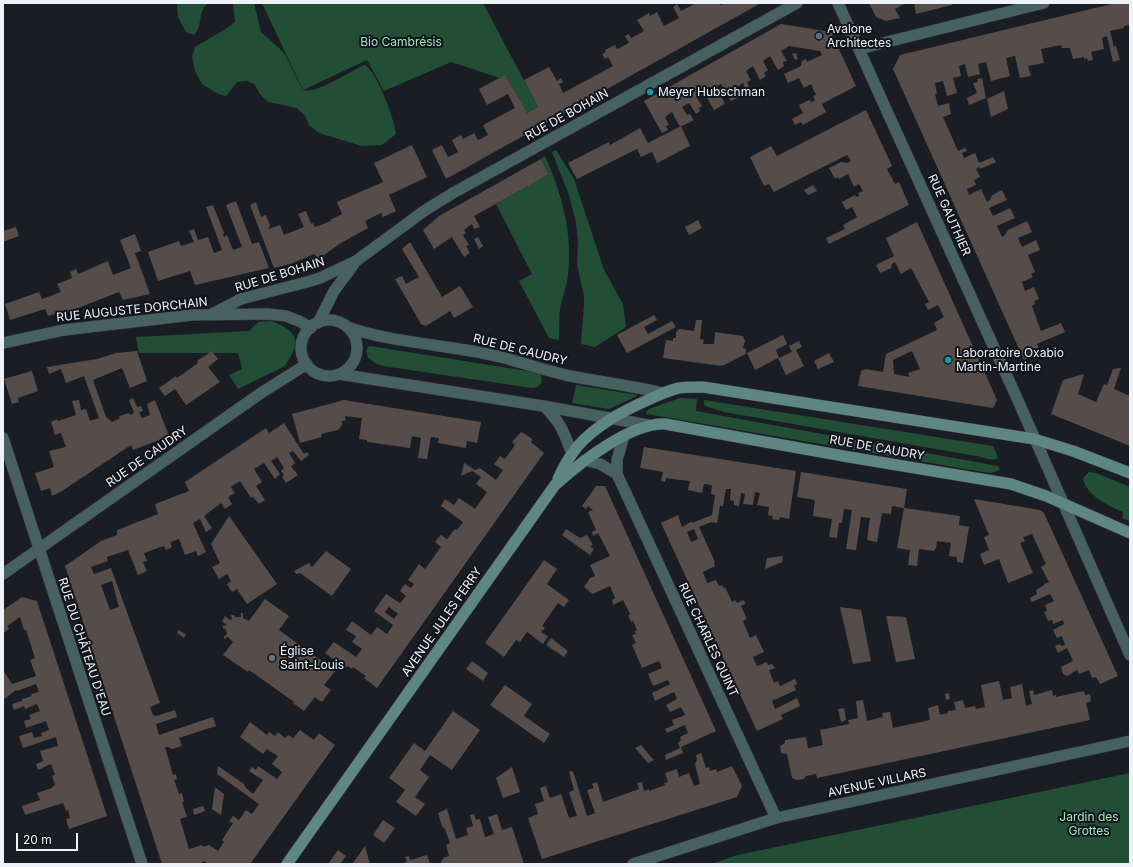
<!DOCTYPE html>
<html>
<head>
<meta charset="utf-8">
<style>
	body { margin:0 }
	#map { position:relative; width:1133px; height:867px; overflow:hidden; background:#1a1e24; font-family:Inter,sans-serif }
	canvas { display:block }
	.frame { position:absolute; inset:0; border:4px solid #eff2f7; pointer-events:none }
	.scale { position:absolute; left:16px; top:833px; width:62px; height:18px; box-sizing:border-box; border:2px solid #eff2f7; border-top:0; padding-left:5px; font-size:12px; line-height:14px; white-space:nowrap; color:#eff2f7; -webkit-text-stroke:3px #11151b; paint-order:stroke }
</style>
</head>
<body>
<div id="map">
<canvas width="1133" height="867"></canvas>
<div class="frame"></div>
<div class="scale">20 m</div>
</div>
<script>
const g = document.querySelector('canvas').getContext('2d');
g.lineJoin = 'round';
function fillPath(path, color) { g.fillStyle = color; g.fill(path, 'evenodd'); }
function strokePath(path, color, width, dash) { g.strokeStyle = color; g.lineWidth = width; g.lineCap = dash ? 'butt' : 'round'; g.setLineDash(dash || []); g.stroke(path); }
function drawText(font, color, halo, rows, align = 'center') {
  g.font = font + ' Inter,sans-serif'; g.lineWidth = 4; g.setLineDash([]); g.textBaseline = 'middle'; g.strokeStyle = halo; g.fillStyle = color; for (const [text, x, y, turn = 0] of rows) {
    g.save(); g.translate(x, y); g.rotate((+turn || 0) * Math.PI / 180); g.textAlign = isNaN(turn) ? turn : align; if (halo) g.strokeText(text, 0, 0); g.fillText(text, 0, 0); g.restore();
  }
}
const green = new Path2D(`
	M177 3H208C196 15 204 24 194 35L186 32 178 17Z
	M233 3H254L261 32 279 48 286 56 302 89C314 97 351 70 365 65 378 74 394 118 396 134L382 145 362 146 319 133 309 125 305 116 297 108 268 102 260 94 254 84 247 81 237 82 226 96 218 94 202 84 195 71 192 57 195 47 224 30 235 22Z
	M262 3H483L538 107 527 113 500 78 451 62 384 91 367 60 303 90Z
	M556 150 574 179 604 270 623 304 626 327 595 347 581 344 584 305V296L577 265 578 242 576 222 569 195 552 152Z
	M545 156C562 194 573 234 568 276 567 284 564 292 562 300 558 312 560 327 559 340L549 338 519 281 532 274 496 204 549 173 541 159Z
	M271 321 281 325 289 330 294 336 296 343 294 350 285 366 238 389 229 375 242 369 238 353H139L136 337 249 331 258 322Z
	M370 346 540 373C544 381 541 388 532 388L383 366 377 364 368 358 366 351 368 347Z
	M576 385 637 395V396L609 409 572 403Z
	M680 398 697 399 696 411 998 466 1000 470 991 473 977 471 647 414 646 412 649 409Z
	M704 400 993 446 998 458C992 462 983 457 976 456L724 412 705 406 704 404Z
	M1089 472 1096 473 1130 487V521L1122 518 1123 512C1109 506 1086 496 1083 478Z
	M1130 773V864H711L738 855Z`);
const building = new Path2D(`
	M696 3H719L721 5 725 3H761L446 179 432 150 442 145 448 157 458 152 452 140 461 135 463 139 474 133 478 140 488 135 483 125 515 108 508 94 487 105 479 89 505 75 527 113 538 107 524 80 549 67 557 81 561 78 563 82 559 84 563 93 613 66 608 57 605 59 602 54 606 52 605 50 615 45 617 49 629 43 625 36 629 34 631 38 644 31 637 20 649 13 650 16 657 12 664 26 679 18 673 7 677 4 681 11Z
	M869 3H906L895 9 900 18 886 21 876 17Z
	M914 3H952V5L916 14Z
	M1116 3H1130V25L1124 26V28L1110 31 1114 47 1116 46 1120 60 1113 62 1107 36 1102 38 1104 49 1091 52 1093 60 1088 61 1087 58 1084 59V57L1073 59 1070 48H1062L1061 45 1041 49 1044 63 1028 66 1031 76 1020 78 1015 56 1006 58 1010 76 991 81 986 62 978 64 980 74 968 77 965 64 959 66 961 76 953 78 957 93 947 96 943 81 935 83 937 94H935L938 106 949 103 951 114 943 117 958 151 965 148 967 151 962 153 964 158 975 153 979 163 993 157 996 162 980 169 979 167 976 169 980 177 974 180 976 185 967 189 969 195 981 189 987 202 990 200 992 195 1002 190 1007 200 989 208 993 216 1010 208 1015 218 997 226 1002 237 1005 235 1008 230 1027 221 1032 232 1018 238 1022 247 1036 240 1040 250 1028 255 1035 272 1031 274 1033 277 1022 282 1025 291 1034 287 1039 299 1034 301 1035 304 1032 306 1041 331 1061 323 1065 332 1037 344 1041 353 1024 360 893 69 900 55Z
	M781 24 831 32 856 86 822 104 826 112 803 125 801 122 795 125 792 119 803 113 799 105 809 100 812 102 815 100 813 96 816 95 811 84 804 88 799 78 788 83 784 74 801 66 802 61 806 59 807 62 822 55 820 51 789 46 781 51 787 61 783 62 784 66 778 70 770 56 763 61 768 70 764 73 766 76 760 80 753 66 746 71 751 80 747 82 749 86 745 88 743 83 734 89 739 97 731 101 721 84 714 88 718 97 721 96 725 104 714 110 705 94 697 98 702 106 699 108 700 111 696 114 689 103 682 107 687 115 690 114 694 120 680 127 672 112 665 117 669 125 666 126 668 130 662 133 644 101Z
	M796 53 798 59 795 60 792 54Z
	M982 78 986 98 969 105 967 98 977 93 973 83 978 82 977 79Z
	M1004 91 1008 109 991 117 987 99Z
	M866 110 892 166 887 169 895 184 899 182 909 205 829 244 826 238 845 229 843 225 857 217 852 207 846 210 842 202 855 195 856 197 859 196 858 193 863 191 859 184 854 187 848 174 839 179 838 177 835 179 829 168 841 162 848 163 851 161 847 155 774 192 769 184 764 186 750 157 771 146 777 156Z
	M681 126 690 146 657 163 652 152 641 157 637 149 577 179 568 163 609 142 610 145 640 128 648 143Z
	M412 145 427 177 389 195 396 211 383 217 381 213 365 221 368 228 341 243 317 260 315 254 290 264 274 268 250 205 256 202 261 217 266 215 270 226 268 229 280 225 284 235 304 227 298 214 306 211 311 224 313 223 315 227 331 221 330 220 342 214 337 202 383 182 374 163Z
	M541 159 549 174 474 216 480 227 474 229 472 224 464 230 466 233 463 235 469 245 466 246 470 253 464 257 452 237 434 249 423 230 439 216Z
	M813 185 817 191 808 195 804 190Z
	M236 201 252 244 259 242 269 268 195 285 190 271 158 281 148 252 179 241 181 246 194 242 189 231 194 229 198 240 208 237 214 253 222 250 206 207 213 205 224 233 223 234 224 237 227 235 233 250 242 247 226 205Z
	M698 220 702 228 689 235 685 227Z
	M917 222 997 400 993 408 858 386 861 371 866 369 883 372 886 354 937 330 934 323 944 317 938 305 928 310 925 304 929 302 911 268 901 274 895 262 892 264 891 268 880 273 876 265 894 256 886 238ZM912 351 920 369 908 373 910 377 894 374 893 360Z
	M16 227 19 236 3 242V231Z
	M135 234 141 251 135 253 150 294 123 300 119 292 68 312 67 310 48 316 45 309 10 320 5 304 39 292 42 299 61 292 57 284 72 278 70 272 76 269 78 274 108 261 113 275 131 268 120 240Z
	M478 237 483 246 479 249 474 239Z
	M410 242 442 297 460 286 473 307 454 318 450 311 426 326 421 324 395 279 402 276 406 284 419 277 402 249Z
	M654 315 657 320 644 327 648 334 672 321 676 327 627 353 617 335Z
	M696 320H702L700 339 704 340 703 344H714L715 332 743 336 745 341 743 348 746 349V354L722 366 663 358 666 340 673 341V338H676V332L679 329 694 331Z
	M783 335 787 344 776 350 779 358 792 352 789 346 799 341 802 347 796 350 804 366 786 375 778 358 755 370 747 353Z
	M137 351 147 381 130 388 122 368 93 380 106 417 112 422 120 418 119 416 129 413 130 415 134 413 129 400 133 398 137 407 141 406 143 411 139 412 142 418 150 415 147 404 155 400 169 436 133 450 131 445 62 491 52 496 50 488 41 491 35 473 54 467 49 451 66 447 61 433 55 435 51 422 57 419 58 421 76 415 72 401 79 400 81 410 86 409 90 421 99 418 84 376 66 383 61 369 49 374 47 367 97 359 116 353Z
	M212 351 218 359 208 367 220 382 186 405 175 389 165 396 159 388 176 376 177 378 198 363 197 361Z
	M829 353 834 362 818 369 814 361Z
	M1121 368 1114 389 1130 396V446L1051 414 1063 380 1084 374 1078 394 1096 402 1104 384 1107 385 1113 369Z
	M32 371 38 391 18 398 19 402 12 404 4 379Z
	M344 400 481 422 477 443 467 441 466 448 438 443 439 438 431 437 427 459 418 458 421 438 412 436 410 448 367 442V440L359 439 362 418 345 416 346 420 342 421V425L338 430 321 434 322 437 300 443 292 414Z
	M284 423 304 454 307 452 309 455 301 461 293 451 289 453 295 463 291 466 298 475 286 483 282 477 284 475 281 471 284 468 277 457 271 461 280 474 275 479 264 463 254 469 262 482 256 486 265 500 259 504 253 497 251 498 240 481 231 487 235 493 228 497 232 504 225 509 221 503 204 516 212 528 206 532 200 519 193 523 206 552 198 556 196 551 185 555 179 539 170 542 172 547 166 550 164 546 144 553 147 561 143 562 147 571 138 575 128 550 107 557 108 561 91 567 94 574 111 568 160 703 150 707 153 715 156 716 175 710 177 717 156 724 159 735 213 717 216 726 179 738 182 746 172 749 168 747H165L173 775 176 774 177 779 174 780 179 794 182 793 184 802H182L187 817 180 819 189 849 202 845 203 847 209 845 218 851 224 842 222 840 233 823 229 821 233 816 239 820 246 810 252 814 259 804 217 774 218 766 244 784 245 787 253 794 263 780 249 771 252 767 256 770 258 766 277 779 282 772 272 764 278 756 267 749 263 754 240 737 250 722 267 735 269 732 275 736 278 732 285 738 288 735 293 738 300 730 314 740 319 733 335 745 250 864H208L204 861 201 864H162L65 566 101 541 117 535V530L158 514 155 504 189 491 185 482 266 428 269 433ZM112 581 119 607 110 610 101 585Z
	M521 432 525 434 532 439 531 442 544 453 377 688 364 678 366 676 353 667 352 669 348 666 345 668 325 653 334 642 356 657 362 649 352 642 356 636 346 630 352 621 371 635 377 627 387 634 393 625 374 611 386 594 400 603 406 596 400 591 405 584 411 588 414 584 408 580 419 564 425 569 441 547 435 542 438 538 441 535 447 539 455 529 457 530 463 522 441 506 445 499 454 505 459 498 475 509 487 492 476 484 481 477 472 471 461 476 464 463 475 470 480 468 496 480 503 470 494 464 500 456 505 459 515 445 512 442ZM389 607 398 614 394 619 385 612Z
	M644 447 796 471 789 519 780 517 779 520 772 519 773 516 768 515 769 507 757 505 760 493 755 492 753 505 743 504 745 494 741 493 739 506 734 505V501L730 500 731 489H726L723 506H720L717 523 711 522 699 527 715 562 714 563 715 566 703 572 707 583 716 580 719 586 722 585 723 588 725 587 732 602 735 600 737 603 744 600 745 604 741 606 747 619 743 621 750 638 756 635 764 652 753 657 757 666 767 662 768 665 772 664 775 668 769 670 774 683 778 681 780 686 795 679 797 684 794 686 796 690 772 701 775 709 797 698 800 706 781 715 783 719 757 731 661 523 678 515 682 527 692 521V523L712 515 715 495 711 494 712 485 704 484 702 493 688 490 690 481 666 478 665 482 661 481 663 472 640 468ZM694 529 698 539 691 542 687 532Z
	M801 472 907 489 904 508 892 506 891 514 882 513 877 542 867 540 870 518 861 517 856 550 846 549 852 510 844 509 842 523H839L837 538 829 537 832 519 813 516 815 500 797 497Z
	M596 486H605L716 731 681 747 683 753 666 760 665 755 680 748 678 743 681 740 680 737 688 733 685 725 667 733 665 729 674 725 672 720 685 715 681 707 670 712 666 705 677 699 674 692 655 701 652 693 670 684 668 680 653 686 648 674 662 668 659 661 642 668 632 645 636 643 632 635 636 634 635 631 637 630 633 621 631 622 628 615 630 614 623 600 613 605 612 600 615 598 610 586 593 594 584 587 590 578 595 576 590 565 610 556 598 533 593 536 592 532 596 530 588 512 593 510 588 506 586 509 582 506Z
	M974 499 1040 510 1044 513 1118 676 1100 684 1096 677 1092 678 1089 670 1079 674 1077 670 1067 676 1063 674 1061 667 1073 661 1067 648 1058 653 1055 646 1060 644 1061 646 1065 645 1062 636 1057 638 1053 630 1064 624 1063 620 1053 624 1052 620 1048 621 1044 612 1047 611 1045 605 1054 601 1050 594 1032 602 1030 598 1037 594 1036 590 1044 585V584L1049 582 1041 567 1046 564 1032 534 1023 537 1025 541 1020 543 1033 573 1008 583 999 559 984 565 980 554 989 550 984 537 989 535Z
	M904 508 960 516 959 525 969 527 963 563 957 562V557L949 556 951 543 937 541 936 548 934 551 919 549 917 566 908 565 910 550 897 548Z
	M229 516 277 584 247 604 237 589 232 592 227 584 231 581 227 574 219 579 212 567 220 563 211 544Z
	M566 529 580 538 587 535 593 545 590 546 594 549 590 555 562 535Z
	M326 551 351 569 332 596 300 573 296 574 294 571 309 563 312 567Z
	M783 556 782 562 765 569 767 558Z
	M544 560 557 569 547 584 569 600 564 607 558 603 542 626 545 628 541 632 548 636 543 644 527 632 520 642 516 640 504 657 485 643Z
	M22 597 37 601 107 816 69 829 66 819 70 818 68 810 66 811 63 803 25 815 22 806 40 800 37 793 52 788V787L55 785 52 776 55 775 51 764 38 770 36 764 43 761 40 751 58 746 56 737 23 748 19 736 32 732 34 738 42 736 41 733 49 730 46 721 26 728 24 721 31 719 29 715 40 711 37 704 25 709 24 706 14 710 12 704 22 701V699L32 696 31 694 39 692 36 684 17 691 16 690 3 700V670L12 684 36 676 30 660 35 658 26 630H24L20 617 7 626 9 629 3 633V610Z
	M265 599 289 616 279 630 323 662 324 661 336 670 324 685 331 690 322 702 315 697 304 711 293 703 294 702 249 670 248 672 223 655 233 642 228 637 224 639V636L227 635 226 629H223V626L227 625 222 621 225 616 230 620 232 619 231 615H234L235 617H241V613H243V618L249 621Z
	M840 607 861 610 871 661 853 664Z
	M886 616 906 617 915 659 896 662Z
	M179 630 186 635 184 638 177 633Z
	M551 638 568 651 564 657 546 645Z
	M472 661 488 673 483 681 466 669Z
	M999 681 1003 700 1012 698 1010 687 1022 684 1026 706 1032 704 1029 691 1033 690 1034 695 1052 690 1053 696 1056 695V697L1084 691 1085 695 1090 694 1091 701 1086 703 1090 720 817 778 816 774 806 776 804 779 797 780 792 778 787 754 781 753 780 746 785 743V740L806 737 808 748 823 745 820 730 849 724 848 720 858 718 856 701 863 700 867 721 883 717 882 713 890 712 893 728 930 720 928 708 938 705 940 715 948 713V711L956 710 954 702 963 700 965 708 975 706 976 709 985 707 981 685Z
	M505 685 532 704 524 716 550 734 544 743 490 705Z
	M949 693 950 699 946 700 945 694Z
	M844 708 846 720 841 722 838 709Z
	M453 711 480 730 452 770 430 755 420 770 429 777 415 797 425 804 416 816 396 802 405 790 389 778 414 743 425 751Z
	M641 745 651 757 654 760 648 763 635 748Z
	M701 753 706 768 709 767 710 771 716 769 717 772 732 766 742 786 737 797 542 859 528 818 538 814 535 804 544 801 540 788 546 786 549 796 551 798 561 794 569 818 577 816 569 792 574 790 569 772 573 771 587 816 595 813 587 790 594 788 592 784 597 782 603 802 639 789 637 783 642 782 644 791 649 789V791L665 785 664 783 668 782 665 773 677 769 679 777 689 773 694 786 700 784 695 764 697 760 696 755Z
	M512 767 520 792 503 798 496 778Z
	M215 787 224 794 221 815 212 809Z
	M203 806 205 811 194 815 193 809Z
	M447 809 456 839 468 835 466 828 473 826 470 815 474 814 476 820 480 819 485 837 494 834 488 817 497 814 502 830 512 827 524 864H440L443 858 449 856 446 845 450 843 445 829 442 826 438 813Z
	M383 820 395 828 384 843 373 835Z
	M365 846 370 864H352L358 856Z
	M338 850 346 856 340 864H328Z
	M427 855 430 864H400L407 862 405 857 409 856 410 860Z`);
const minor = new Path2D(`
	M838 3 1020 405 1130 655
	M859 49 1044 3
	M212 314 241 299 307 282 320 278 356 261 424 211 453 193 797 3
	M301 348a28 28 0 1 1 56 0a28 28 0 1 1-56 0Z
	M318 323 334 291 354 264
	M347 327C390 342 437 344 482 353 512 358 540 370 570 376 601 382 633 386 663 393
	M3 343 64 330 192 315 268 314 286 316 299 321 311 328
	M339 374 543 406 648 425
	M544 406C561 423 564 432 572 454
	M624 436 617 460V474L776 818
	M3 438 142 864
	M585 460 600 464 617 474
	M3 574 261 393 307 364
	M633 864 776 818 1130 741`);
const secondary = new Path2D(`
	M558 479C563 468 569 457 577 447 596 425 623 411 650 399 659 395 669 390 679 388 687 387 695 387 703 387L1034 439 1073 451 1130 473
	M287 864 555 485C580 463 631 422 665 424L849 457 1011 484 1046 496 1130 533`);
const markers = [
	[819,36,4,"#5c6f8a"],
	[650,92,4,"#0f9aa8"],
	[948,360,4,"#0f9aa8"],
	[272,658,4,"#6b7280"]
];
const poiNames = [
	["Avalone",827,29],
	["Architectes",827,43],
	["Meyer Hubschman",658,92],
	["Laboratoire Oxabio",956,353],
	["Martin-Martine",956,367],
	["Église",280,651],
	["Saint-Louis",280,665]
];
const parkNames = [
	["Bio Cambrésis",401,42],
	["Jardin des",1089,817],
	["Grottes",1089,831]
];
const streetNames = [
	["RUE DE BOHAIN",567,115,-29],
	["RUE GAUTHIER",949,215,66],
	["RUE DE BOHAIN",280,275,-17],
	["RUE AUGUSTE DORCHAIN",132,310,-6],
	["RUE DE CAUDRY",520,350,14],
	["RUE DE CAUDRY",877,448,10],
	["RUE DE CAUDRY",147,457,-35],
	["AVENUE JULES FERRY",442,622,-55],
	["RUE CHARLES QUINT",708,640,65],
	["RUE DU CHÂTEAU D'EAU",84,647,72],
	["AVENUE VILLARS",877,783,-12]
];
fillPath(green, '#214e35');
fillPath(building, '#564c4a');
strokePath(minor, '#383c42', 12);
strokePath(secondary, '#383c42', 12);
strokePath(minor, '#47615e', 11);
strokePath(secondary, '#5e8783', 11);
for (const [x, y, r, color] of markers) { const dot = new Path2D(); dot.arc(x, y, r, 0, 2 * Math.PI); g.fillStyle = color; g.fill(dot); strokePath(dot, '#11151b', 1.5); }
drawText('12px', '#eff2f7', '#11151b', poiNames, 'left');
drawText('12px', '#9ce6b9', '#11151b', parkNames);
drawText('12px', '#eff2f7', '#11151b', streetNames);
</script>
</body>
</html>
